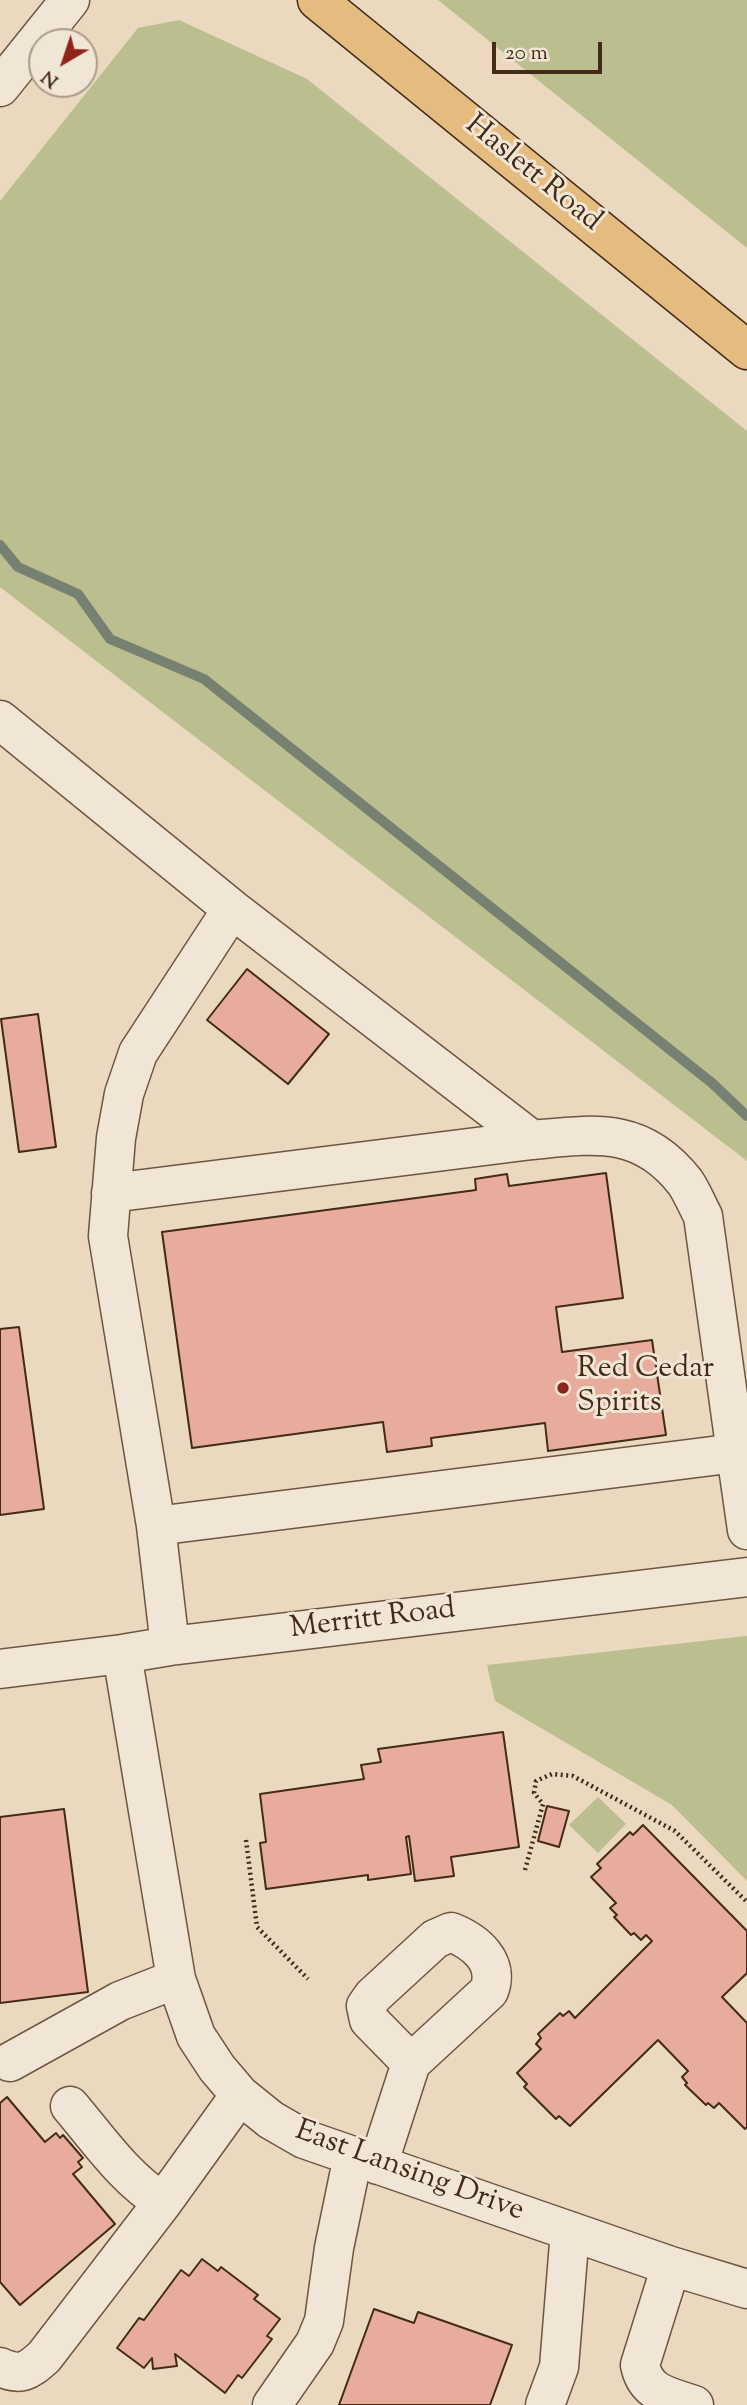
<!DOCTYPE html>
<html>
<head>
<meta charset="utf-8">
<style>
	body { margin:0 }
	#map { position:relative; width:747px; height:2405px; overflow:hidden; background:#ead9be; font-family:"Sorts Mill Goudy",serif }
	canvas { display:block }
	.north { position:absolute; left:28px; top:28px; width:70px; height:70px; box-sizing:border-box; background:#f1e6d5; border:2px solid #ab9b89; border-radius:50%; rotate:219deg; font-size:19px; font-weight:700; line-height:28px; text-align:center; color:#432b17 }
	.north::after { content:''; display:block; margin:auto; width:24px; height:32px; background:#8f2418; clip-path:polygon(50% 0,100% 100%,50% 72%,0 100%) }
	.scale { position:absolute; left:492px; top:42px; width:110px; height:32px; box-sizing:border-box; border:4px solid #432b17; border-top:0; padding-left:9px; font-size:21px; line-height:24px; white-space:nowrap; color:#432b17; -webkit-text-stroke:5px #f1e6d5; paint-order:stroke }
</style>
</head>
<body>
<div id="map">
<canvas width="747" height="2405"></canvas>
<div class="north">N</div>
<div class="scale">20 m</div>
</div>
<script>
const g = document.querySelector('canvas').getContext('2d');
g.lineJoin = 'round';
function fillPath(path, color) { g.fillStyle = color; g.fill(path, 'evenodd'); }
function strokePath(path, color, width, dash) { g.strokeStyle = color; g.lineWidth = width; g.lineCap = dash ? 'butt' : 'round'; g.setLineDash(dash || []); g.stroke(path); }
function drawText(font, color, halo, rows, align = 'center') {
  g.font = font + ' "Sorts Mill Goudy",serif'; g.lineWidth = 6; g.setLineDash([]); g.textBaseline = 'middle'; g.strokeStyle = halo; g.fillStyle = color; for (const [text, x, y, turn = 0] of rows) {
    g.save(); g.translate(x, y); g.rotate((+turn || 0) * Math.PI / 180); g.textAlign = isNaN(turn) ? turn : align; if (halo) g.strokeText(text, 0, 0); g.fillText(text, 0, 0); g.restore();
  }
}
const green = new Path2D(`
	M438 0H747V248Z
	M179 20 307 79 747 431V1161L0 587V201L138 28Z
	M747 1636V1881L672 1805 495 1701 487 1665Z
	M598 1797 626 1824 598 1853 569 1825Z`);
const stream = new Path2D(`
	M0 545 18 567 78 594 110 639 204 679 712 1083 747 1116`);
const building = new Path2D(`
	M247 969 329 1034 288 1084 207 1020Z
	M38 1014 56 1147 19 1152 1 1019Z
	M606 1173 623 1298 556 1307 562 1352 652 1340 666 1435 548 1451 545 1423 431 1438 432 1446 387 1452 383 1422 192 1448 162 1232 476 1190 475 1179 507 1174 509 1186Z
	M19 1327 44 1509 0 1515V1329Z
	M503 1732 519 1847 451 1857 454 1876 415 1881 409 1836 406 1837 411 1874 368 1880V1875L266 1889 260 1843 266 1842 260 1794 364 1779 361 1765 381 1762 378 1749Z
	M547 1806 569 1811 559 1847 538 1841Z
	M64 1809 88 1992 0 2003V1817Z
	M643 1825 747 1931V1973L722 1997 747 2023V2127L745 2129 719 2103 714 2108 708 2103 706 2105 685 2085 687 2083 682 2077 688 2071 658 2040 570 2126 559 2116 556 2119 524 2087 527 2084 517 2073 541 2049 536 2044 541 2038 538 2034 560 2013 563 2016 569 2011 575 2018 652 1941 646 1935 641 1940 634 1933 631 1935 614 1917 617 1915 610 1908 616 1903 591 1877 601 1868 597 1864 630 1832 633 1835Z
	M7 2097 45 2142 56 2133 60 2138 63 2135 83 2158 78 2162 82 2167 73 2174 115 2224 20 2305 0 2282V2103Z
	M202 2259 218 2271 221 2267 258 2295 254 2299 280 2319 267 2336 272 2339 242 2378 238 2375 225 2393 175 2354 177 2366 153 2369 152 2358 144 2368 117 2348 139 2318 144 2320 181 2270 189 2276Z
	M374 2309 414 2323 418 2312 512 2345 490 2405H339Z`);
const path = new Path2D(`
	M246 1840 257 1927 308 1979
	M525 1870 543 1804 534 1793 536 1781 552 1774 573 1776 675 1831 747 1902`);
const minor = new Path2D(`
	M0 87 70 0
	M0 720 232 909
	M111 1193 532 1140
	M156 1526 108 1236 116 1138 124 1094 138 1053 232 909 532 1140C595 1134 641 1126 685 1182 692 1192 697 1205 703 1216L736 1453
	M170 1646 156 1526 736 1453 747 1530
	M122 1654 176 1979 196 2036 217 2068 240 2095 271 2120 304 2139 671 2266 747 2289
	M0 1669 122 1654 170 1646 747 1577
	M10 2062 120 2001 176 1979
	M70 2106C98 2139 125 2179 163 2202
	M378 2165 411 2063 489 1991C500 1962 476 1942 451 1932L435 1939 373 1996 366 2006 369 2020 411 2063
	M671 2266 640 2365C646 2394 668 2396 694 2405
	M0 2367C21 2376 27 2372 44 2357L163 2202 240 2095
	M272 2405 315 2343 324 2321 334 2248 353 2156
	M545 2405 559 2367 570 2231`);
const major = new Path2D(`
	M317 0 747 350`);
const markers = [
	[563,1388,7,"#8f2418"]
];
const streetNames = [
	["Haslett Road",532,175,39],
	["Merritt Road",373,1621,-7],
	["East Lansing Drive",409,2173,20]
];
const poiNames = [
	["Red Cedar",577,1371],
	["Spirits",577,1405]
];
fillPath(green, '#bbbe8f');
strokePath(stream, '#768171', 10);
fillPath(building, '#e7ac9b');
strokePath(building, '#432b17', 2);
strokePath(minor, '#6d5641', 41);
strokePath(major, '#432b17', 41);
strokePath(path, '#432b17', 4.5, [2, 3.5]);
strokePath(minor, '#f1e6d5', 38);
strokePath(major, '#e5bc7f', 38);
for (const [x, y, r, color] of markers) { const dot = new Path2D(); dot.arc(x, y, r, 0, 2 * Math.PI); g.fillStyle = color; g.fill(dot); strokePath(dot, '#f1e6d5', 2.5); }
drawText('30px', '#432b17', '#f1e6d5', streetNames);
drawText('30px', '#432b17', '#f1e6d5', poiNames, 'left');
</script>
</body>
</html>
